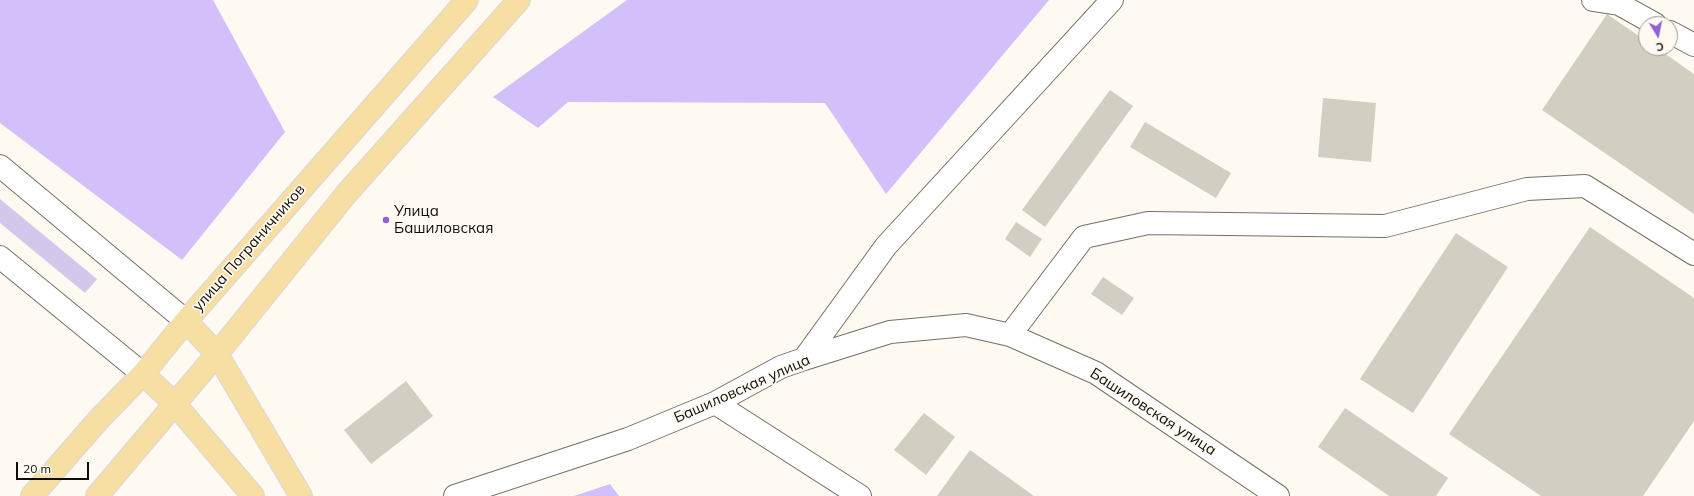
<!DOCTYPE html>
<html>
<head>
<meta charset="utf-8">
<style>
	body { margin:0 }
	#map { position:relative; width:1694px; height:496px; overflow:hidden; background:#fefaf1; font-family:Mulish,sans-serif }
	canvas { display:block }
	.north { position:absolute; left:1638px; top:16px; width:40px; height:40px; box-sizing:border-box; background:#fefaf1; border:1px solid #9e9b95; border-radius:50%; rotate:170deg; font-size:11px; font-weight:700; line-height:16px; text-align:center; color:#0f0d0a }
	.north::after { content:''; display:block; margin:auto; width:14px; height:18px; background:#9160d9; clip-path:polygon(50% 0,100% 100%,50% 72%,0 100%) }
	.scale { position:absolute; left:16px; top:462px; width:73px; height:18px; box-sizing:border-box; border:2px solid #0f0d0a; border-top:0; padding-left:5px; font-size:12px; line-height:14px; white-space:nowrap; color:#0f0d0a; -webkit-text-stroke:3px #fefaf1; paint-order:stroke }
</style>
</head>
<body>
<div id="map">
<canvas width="1694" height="496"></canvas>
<div class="north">С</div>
<div class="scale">20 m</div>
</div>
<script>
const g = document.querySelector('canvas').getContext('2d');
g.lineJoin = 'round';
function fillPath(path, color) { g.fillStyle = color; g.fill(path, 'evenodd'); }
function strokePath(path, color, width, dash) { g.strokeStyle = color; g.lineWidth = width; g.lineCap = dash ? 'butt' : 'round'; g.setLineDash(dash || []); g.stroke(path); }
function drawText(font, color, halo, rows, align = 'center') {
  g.font = font + ' Mulish,sans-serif'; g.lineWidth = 3.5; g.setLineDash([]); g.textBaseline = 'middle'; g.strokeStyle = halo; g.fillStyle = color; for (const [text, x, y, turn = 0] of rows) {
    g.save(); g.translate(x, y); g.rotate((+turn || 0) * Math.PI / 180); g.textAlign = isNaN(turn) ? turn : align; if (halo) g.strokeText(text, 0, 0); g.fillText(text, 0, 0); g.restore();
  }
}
const green = new Path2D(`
	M0 199 97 279 85 293 0 223Z`);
const forest = new Path2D(`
	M0 0H213L285 132 182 260 0 123Z
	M627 0H1049L886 194 825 103 568 102 538 128 493 97Z
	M610 484 619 496H574Z`);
const building = new Path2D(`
	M1607 14 1646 41V48H1657L1694 74V214L1542 110Z
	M1110 90 1133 106 1045 227 1022 210Z
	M1323 98 1376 103 1371 162 1318 157Z
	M1145 122 1231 173 1216 198 1130 147Z
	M1016 222 1042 239 1030 257 1005 239Z
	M1590 227 1694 298V421L1643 496H1541L1449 434Z
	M1456 233 1508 267 1413 413 1360 379Z
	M1103 277 1134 298 1122 315 1091 294Z
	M406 381 433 416 371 464 344 430Z
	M1345 408 1448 478 1436 496H1389L1318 447Z
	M924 413 955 437 926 475 894 450Z
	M970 450 1034 496H937Z`);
const minor = new Path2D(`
	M1593 0 1619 4 1655 24
	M1670 32 1694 45
	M0 166 186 321
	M0 257 143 374
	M1010 335 1084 237 1148 223 1385 226 1527 189 1585 186 1694 254
	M804 359 886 246 1112 0
	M715 403 860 496
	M455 496 628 439 715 403 781 367 804 359 890 332 966 325 1010 335 1096 373 1278 496`);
const major = new Path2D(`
	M186 321 217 354 301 496
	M143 374 174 403 253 496
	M32 496 101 417 143 374 186 321 467 0
	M97 496 217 354 347 193 519 0`);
const markers = [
	[386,220,4,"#9160d9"]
];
const poiNames = [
	["Улица",394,211],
	["Башиловская",394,228]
];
const streetNames = [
	["улица Пограничников",249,248,-49],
	["Башиловская улица",742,389,-24],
	["Башиловская улица",1153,412,33]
];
fillPath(green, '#d3c8eb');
fillPath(forest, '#d3bffa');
fillPath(building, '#d3cec2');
strokePath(minor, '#757066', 24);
strokePath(major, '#d9d8d8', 24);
strokePath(minor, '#fff', 22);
strokePath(major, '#f7dea3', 22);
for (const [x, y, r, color] of markers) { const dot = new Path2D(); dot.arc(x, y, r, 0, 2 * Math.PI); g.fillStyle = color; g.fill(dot); strokePath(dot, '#fefaf1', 1.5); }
drawText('15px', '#0f0d0a', '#fefaf1', poiNames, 'left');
drawText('15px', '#0f0d0a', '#fefaf1', streetNames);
</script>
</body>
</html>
